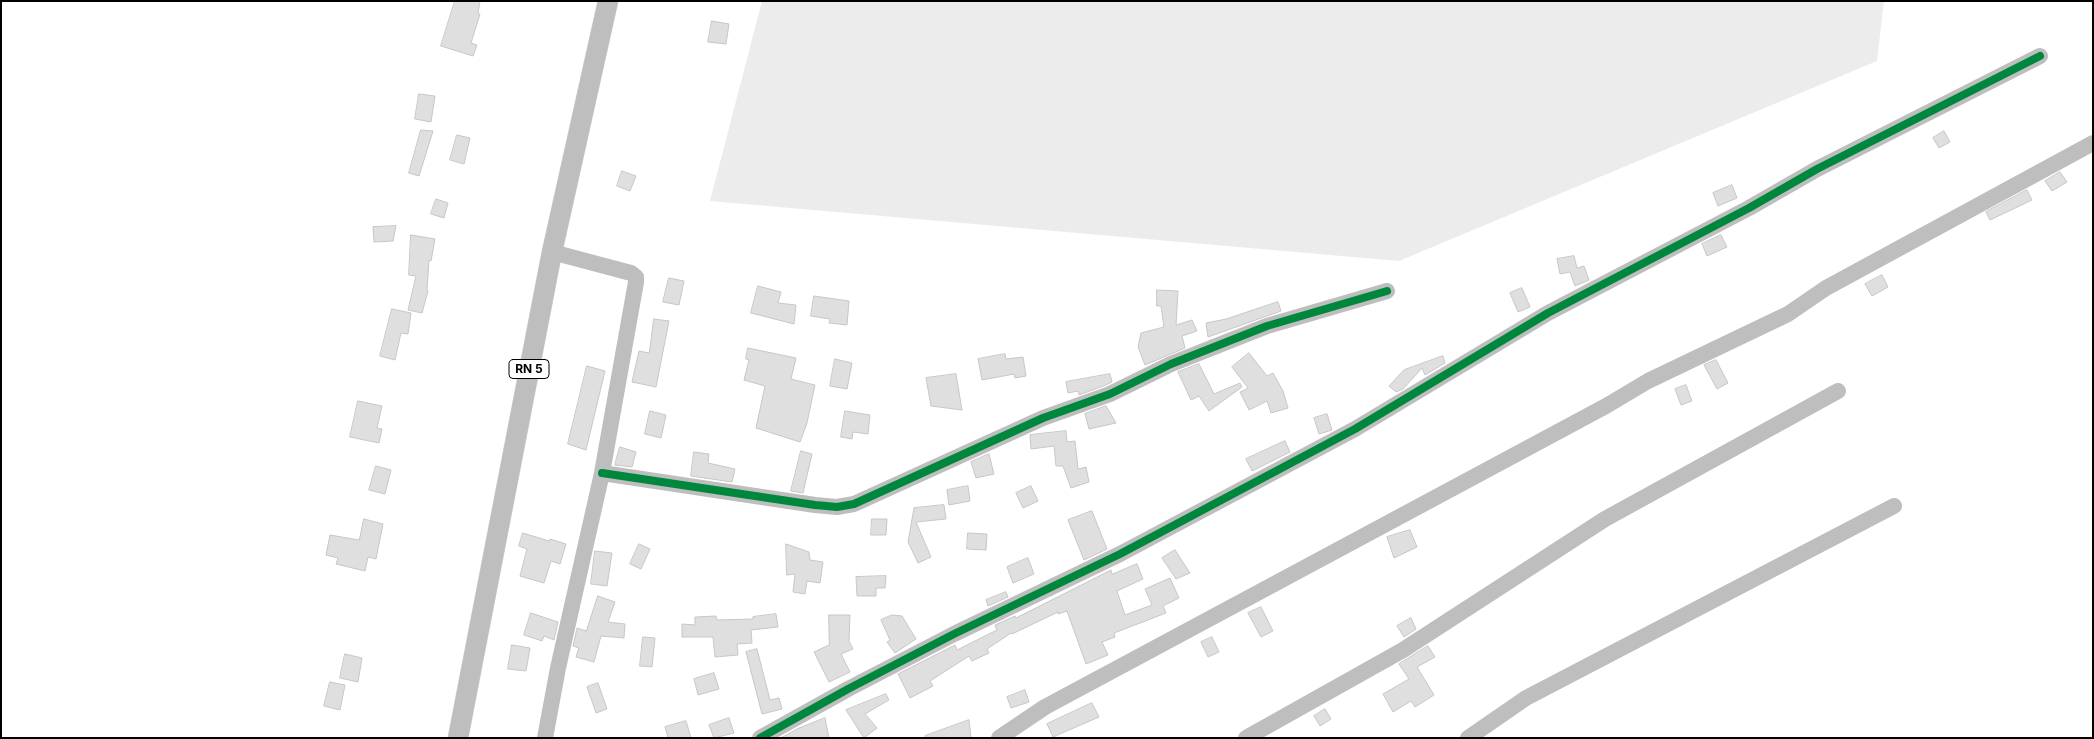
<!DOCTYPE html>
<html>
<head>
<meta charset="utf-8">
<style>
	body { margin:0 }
	#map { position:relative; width:2094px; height:739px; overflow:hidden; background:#fff; font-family:Inter,sans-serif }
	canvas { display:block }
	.frame { position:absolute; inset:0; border:2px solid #000; pointer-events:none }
</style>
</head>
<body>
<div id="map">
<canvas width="2094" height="739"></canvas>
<div class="frame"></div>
</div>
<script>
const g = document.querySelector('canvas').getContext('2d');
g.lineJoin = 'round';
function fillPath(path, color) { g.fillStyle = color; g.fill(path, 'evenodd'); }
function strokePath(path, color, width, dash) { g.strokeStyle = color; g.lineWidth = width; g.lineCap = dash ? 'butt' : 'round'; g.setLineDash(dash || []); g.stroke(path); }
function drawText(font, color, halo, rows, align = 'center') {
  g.font = font + ' Inter,sans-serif'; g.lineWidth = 5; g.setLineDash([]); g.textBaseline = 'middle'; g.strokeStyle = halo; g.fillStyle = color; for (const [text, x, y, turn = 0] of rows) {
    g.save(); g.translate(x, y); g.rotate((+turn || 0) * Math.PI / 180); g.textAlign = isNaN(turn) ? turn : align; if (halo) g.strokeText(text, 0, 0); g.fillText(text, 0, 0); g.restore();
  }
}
const green = new Path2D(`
	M762 1H1884L1877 61 1399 261 710 201Z`);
const building = new Path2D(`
	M455 1H480L478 14H480L471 43 477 45 473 56 441 46Z
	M712 21 729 24 726 44 708 42Z
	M419 94 435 96 431 122 415 119Z
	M421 130 433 131 419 176 409 173Z
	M1944 131 1950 142 1939 148 1933 138Z
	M457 135 470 138 464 164 450 160Z
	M622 171 636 176 630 191 617 186Z
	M2060 172 2067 182 2052 191 2045 181Z
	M1732 185 1737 198 1718 206 1713 193Z
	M2027 190 2032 200 1990 220 1986 212Z
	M436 199 448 203 444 218 431 214Z
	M396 226 393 241 374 242 373 227Z
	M411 235 435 239 431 261 429 260 427 290 428 291 422 313 408 310 416 276 409 275Z
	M1721 235 1727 247 1707 256 1702 244Z
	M1574 256 1577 268 1584 266 1589 280 1575 286 1570 272 1560 274 1557 259Z
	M1882 275 1888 287 1872 296 1865 284Z
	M669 278 684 281 679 305 663 302Z
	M758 286 781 292 778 303 796 305 794 324 751 313Z
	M1522 288 1530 307 1518 312 1510 293Z
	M1157 290 1178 291 1176 325 1192 320 1197 331 1182 336 1185 348 1145 365 1138 347 1141 333 1164 327 1161 306H1157Z
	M814 296 849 301 847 325 829 323 830 319 811 316Z
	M1278 302 1281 311 1208 337 1206 323 1226 319Z
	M392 309 411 313 408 334 401 333 395 360 380 356Z
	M654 319 669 321 656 387 632 382 639 351 649 353Z
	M748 348 796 358 791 379 815 385 807 423 800 442 756 428 765 386 744 380 749 360 746 359Z
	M1249 353 1267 376 1273 373 1283 391 1288 408 1271 413 1267 401 1249 410 1240 392 1248 388 1232 367Z
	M1005 354 1006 359 1023 357 1026 376 1015 378 1014 374 982 380 978 359Z
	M1443 356 1445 363 1425 375 1422 368 1403 389 1396 392 1389 386 1404 370Z
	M835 359 852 363 847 389 830 386Z
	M1716 360 1728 383 1717 389 1704 365Z
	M1199 364 1214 394 1240 383 1242 387 1209 411 1199 396 1191 400 1178 372Z
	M587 366 605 371 586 450 568 444Z
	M956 374 962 410 931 406 926 378Z
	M1110 374 1112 382 1106 385 1079 395 1078 391 1068 393 1066 382Z
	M1686 385 1692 401 1681 405 1675 389Z
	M358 401 382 406 377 428 382 429 379 443 350 437Z
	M1106 406 1116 423 1089 429 1085 414Z
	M650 411 666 415 661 438 645 434Z
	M845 411 870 415 868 434 853 432 852 439 841 437Z
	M1327 414 1332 430 1319 434 1314 418Z
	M1066 431 1067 442 1075 441 1078 469 1086 467 1089 482 1071 488 1063 466H1056L1054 446 1031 449 1030 435Z
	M1285 441 1290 452 1252 471 1246 459Z
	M620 447 636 452 632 467 615 465Z
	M801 451 812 454 803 493 791 491Z
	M694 452 709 454 708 463 735 469 732 482 691 476Z
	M989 454 994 474 976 478 971 462Z
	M376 466 391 470 385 494 369 490Z
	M968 486 970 501 949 505 947 490Z
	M1031 486 1038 501 1023 508 1016 493Z
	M944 505 946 519 916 522 931 557 918 563 908 542 914 508Z
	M1092 511 1107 549 1084 560 1068 520Z
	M364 519 383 524 376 559 368 557 365 571 336 564 338 558 326 555 330 535 359 540Z
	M872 519H887L886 535H871Z
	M1410 530 1417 547 1394 558 1387 537Z
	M523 533 549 541 550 539 566 544 560 564 551 561 544 583 520 576 527 549 519 546Z
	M968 533 987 534 986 550 967 549Z
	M639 544 650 549 641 569 630 564Z
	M786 544 809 552 810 560 823 562 820 583 807 581 805 594 793 592 795 574 787 575Z
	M1175 550 1190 573 1176 579 1162 558Z
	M595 551 612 553 607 586 591 584Z
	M1028 558 1034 574 1013 583 1007 567Z
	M1137 564 1143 579 1117 591 1125 615 1152 605 1145 589 1170 578 1179 598 1163 606 1166 613 1114 633 1115 637 1102 642 1108 655 1086 664 1067 611 1058 614V612L1012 634 1011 633 987 649 989 653 972 661 969 656 930 681 933 686 910 698 898 674 955 645 957 650 997 630 995 625 1015 616 1016 618 1111 570 1112 574Z
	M886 576 885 588H876V596H857L856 577Z
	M1006 592 1008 597 988 606 986 600Z
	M598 596 615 602 608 622 625 624 624 638 601 636 594 662 576 657 579 648 573 646 577 628 586 631Z
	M1261 607 1273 631 1261 637 1248 613Z
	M531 613 558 622 554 640 544 636 542 641 524 635Z
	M776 614 778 627 751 630 752 643 737 644 738 655 715 657 713 637H682V624L695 625V617L716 616 717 620 753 619V617Z
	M829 615H850L849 641 853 649 841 654 850 672 829 682 814 652 829 645Z
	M892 615 902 616 916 639 895 653 887 642 890 640 881 620Z
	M1411 618 1416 629 1404 637 1397 626Z
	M643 637 655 638 652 667 640 666Z
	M1212 637 1219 652 1208 657 1201 642Z
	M512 645 530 648 526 671 508 669Z
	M1428 646 1435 657 1417 667 1434 695 1415 707 1411 701 1393 712 1383 694 1409 679 1399 664Z
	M757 649 770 700 779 698 782 709 762 714 746 652Z
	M345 654 362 658 358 682 340 678Z
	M714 673 719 689 698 695 694 679Z
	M330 682 345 685 340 710 324 706Z
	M598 683 607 709 596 713 587 687Z
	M1025 690 1029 702 1011 708 1007 697Z
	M886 694 889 700 865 714 877 728 864 738 846 710Z
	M1092 703 1099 717 1053 737 1047 724Z
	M1325 709 1331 719 1320 726 1314 716Z
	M729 718 734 733 714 738 709 725Z
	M825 718 829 738H781L797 729Z
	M969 720 971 738H926L925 736Z
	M686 721 691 738H668L665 727Z`);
const minor = new Path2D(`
	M602 473 815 505 837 507 854 504 1043 418 1110 394 1171 364 1267 326 1387 291
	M545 738 558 668 602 473 636 282V277L631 273 552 252
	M760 738 848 689 954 634 1120 554 1355 429 1548 313 1749 208 1817 169 2040 56
	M999 738 1045 707 1606 406 1648 381 1788 314 1826 288 2093 143
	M1246 738 1403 650 1605 519 1838 391
	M1468 738 1526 698 1894 506`);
const major = new Path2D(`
	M458 738 552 252 608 1`);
const cycleway = new Path2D(`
	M602 473 815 505 837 507 854 504 1043 418 1110 394 1171 364 1267 326 1387 291
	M760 738 848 689 954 634 1120 554 1355 429 1548 313 1749 208 1817 169 2040 56`);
const shields = [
	[529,369,40]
];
const shieldNames = [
	["RN 5",529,369]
];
fillPath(green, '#ececec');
fillPath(building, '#dfdfdf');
strokePath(building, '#c7c7c7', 1);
strokePath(major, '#dbdbdb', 21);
strokePath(minor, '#bebebe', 16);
strokePath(major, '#bebebe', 20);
strokePath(cycleway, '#00873e', 8);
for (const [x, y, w] of shields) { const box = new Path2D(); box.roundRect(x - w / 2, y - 9.5, w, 19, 4); g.fillStyle = '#fff'; g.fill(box); strokePath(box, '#000', 1); }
drawText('bold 12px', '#000', null, shieldNames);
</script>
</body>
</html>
